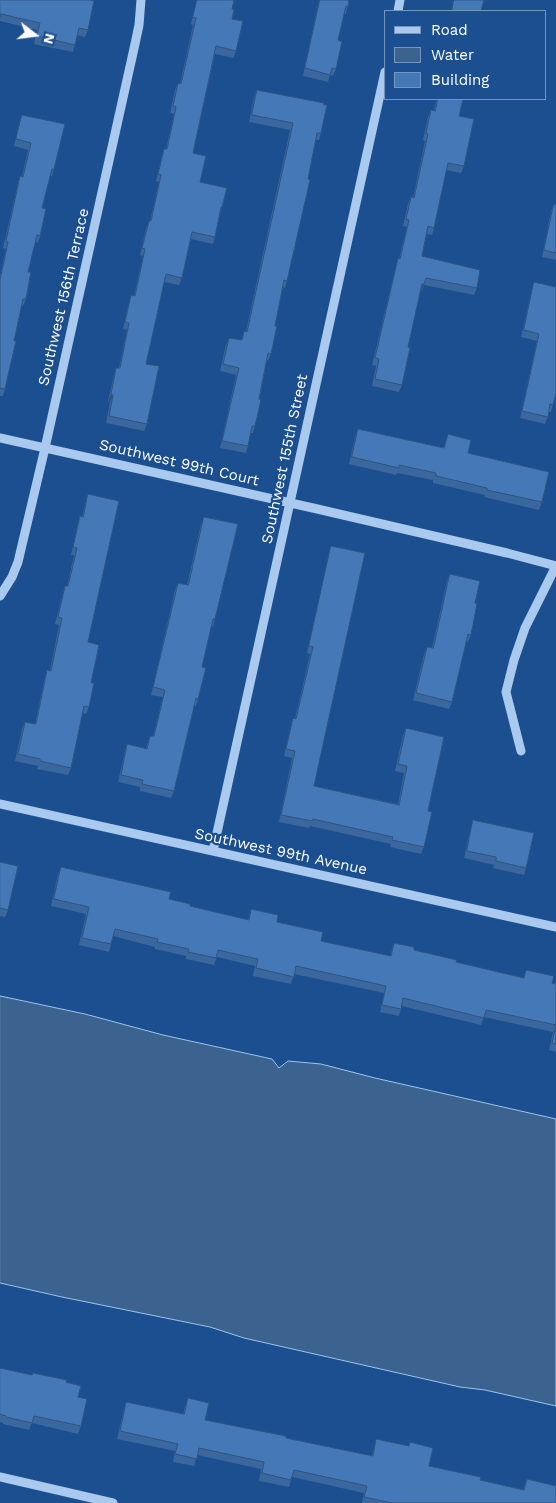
<!DOCTYPE html>
<html>
<head>
<meta charset="utf-8">
<style>
	body { margin:0 }
	#map { position:relative; width:556px; height:1503px; overflow:hidden; background:#1b4f8f; font-family:"Work Sans",sans-serif }
	canvas { display:block }
	.legend { position:absolute; left:384px; top:10px; width:162px; height:90px; box-sizing:border-box; background:#1b4f8f; border:1px solid #7695bc; margin:0; padding:6px 9px; list-style:none; font-size:15px; color:#fff }
	.legend li { display:flex; align-items:center; gap:10px; height:25px }
	.legend b { width:25px; border:1px solid #7695bc }
	.north { position:absolute; left:10px; top:10px; width:50px; height:50px; -webkit-text-stroke:4px #1b4f8f; paint-order:stroke; rotate:105deg; font-size:14px; font-weight:700; line-height:20px; text-align:center; color:#fff }
	.north::after { content:''; display:block; margin:auto; width:18px; height:22px; background:#fff; clip-path:polygon(50% 0,100% 100%,50% 72%,0 100%) }
</style>
</head>
<body>
<div id="map">
<canvas width="556" height="1503"></canvas>
<ul class="legend">
<li><b style="height:6px;background:#a9c9ee"></b>Road</li>
<li><b style="height:14px;background:#3c6290"></b>Water</li>
<li><b style="height:14px;background:#4478b7"></b>Building</li>
</ul>
<div class="north">N</div>
</div>
<script>
const g = document.querySelector('canvas').getContext('2d');
g.lineJoin = 'round';
function fillPath(path, color) { g.fillStyle = color; g.fill(path, 'evenodd'); }
function strokePath(path, color, width, dash) { g.strokeStyle = color; g.lineWidth = width; g.lineCap = dash ? 'butt' : 'round'; g.setLineDash(dash || []); g.stroke(path); }
function drawText(font, color, halo, rows, align = 'center') {
  g.font = font + ' "Work Sans",sans-serif'; g.lineWidth = 4.5; g.setLineDash([]); g.textBaseline = 'middle'; g.strokeStyle = halo; g.fillStyle = color; for (const [text, x, y, turn = 0] of rows) {
    g.save(); g.translate(x, y); g.rotate((+turn || 0) * Math.PI / 180); g.textAlign = isNaN(turn) ? turn : align; if (halo) g.strokeText(text, 0, 0); g.fillText(text, 0, 0); g.restore();
  }
}
const water = new Path2D(`
	M0 996 85 1014 163 1035 272 1059 279 1068 288 1061 321 1064 375 1078 556 1119V1406L485 1390 460 1387 244 1338 210 1327 62 1297 0 1283Z`);
const minor = new Path2D(`
	M398 11 400 0
	M0 438 313 508 507 553 556 566
	M0 596 12 577 18 562 45 448 135 44 139 25 141 0
	M521 751 506 692 514 660 525 628 556 566
	M0 804 556 927
	M213 851 385 72
	M0 1477 113 1503`);
const wall = new Path2D(`
	M0 0 88 30 85 37 77 35 73 52 34 44 37 30 0 21Z
	M197 0H234L232 9V19L236 51 233 58 215 54 193 153 200 182 222 207 220 214 215 237 213 244 191 239 182 278 179 285 164 282 146 364 147 424 144 431 106 423 110 402 108 401 114 375 116 368H119L127 330 123 329 129 302 131 295 134 296 143 256 140 255 146 228 149 221H150L159 182 156 181 162 156 164 149H166L174 114 170 113 175 90 178 83 180 84 193 25 191 24Z
	M319 0H349L346 14 344 13 338 40 336 69 333 76 330 75 328 82 303 76Z
	M453 0H484L481 11H451Z
	M257 90 321 133 319 140H316L287 281 285 288 283 287 275 326 271 354 268 361 267 360 259 399 255 426 253 433H251L248 446 246 453 220 448 236 375 220 371 226 344 229 338 241 340 244 331H246L290 130 249 122 254 97Z
	M437 99H463L459 116 464 166 461 173 446 170 434 228 432 235 427 234 422 256 477 288 474 295 424 285 422 291H420L408 347 402 385 399 392 372 386 376 366 372 365 396 266 398 258 399 259 407 227 403 226 408 204 411 197 413 198 425 141 423 140 428 117 431 110H434Z
	M22 115 54 169 52 176H50L42 208 40 236 38 243 35 242 28 272 26 299 23 306H21L14 341 5 389 3 396H0V276L6 249 3 248 18 183 20 176H22L28 150 14 146 20 122Z
	M554 204 556 205V260L542 257 551 211Z
	M534 282 553 405 551 412H549L545 424 520 418 537 341 521 337 532 289Z
	M358 429 444 448 448 434 468 453 542 502 539 510 484 497 485 495 433 483V480L397 473 396 475 349 464 355 436Z
	M88 494V642L91 683 89 707 86 714 82 713 71 768 68 775 37 769 38 766 15 761 22 729 25 722 35 724 45 677 47 670H50L59 625 55 624 63 593 65 586H67L74 555H71L78 523 80 516 82 517 86 501Z
	M204 517 215 619 213 627 211 626 202 667 198 699 196 706H194L174 791 171 798 140 791V787L118 782 125 751 127 744 146 748 150 736H153L163 697 151 695 175 590 178 583 187 585 201 524Z
	M331 546 314 786 398 804 404 773 395 771 403 735 406 728 428 811 424 847 421 854 390 847 391 844 310 826 309 828 279 822 292 758 284 756 291 725 293 718 295 719 310 654 307 653 329 553Z
	M450 574 471 635 468 642 466 641 452 702 449 709 413 700 424 654 427 647 432 648 447 581Z
	M473 820 526 868 524 875 493 868 494 865 464 858 471 827Z
	M0 862 8 910 5 917 0 916Z
	M61 867 169 899 190 906 248 920 251 909 277 922 321 941 390 956 394 943 414 950 456 962 523 978 526 970 552 983 556 984V1052L549 1050 553 1032 484 1017 481 1025 402 1006 399 1016 380 1012 384 993 294 974 291 984 253 976 255 966 217 957 214 965 186 959V956L155 949V947L113 936 109 952 79 945 86 914 51 906 58 874Z
	M0 1368 66 1382 78 1397 81 1426 78 1434 32 1423 29 1430 3 1424V1423L0 1422Z
	M188 1398 205 1420 372 1456 376 1439 409 1446 410 1442 429 1466 480 1480 523 1490 527 1479 556 1503H362L364 1493 292 1477 289 1487 259 1481 261 1469 197 1455 194 1466 173 1462 175 1451 117 1439 124 1409 126 1402 183 1414Z`);
const shadedWall = new Path2D(`
	M422 284H424L422 291H419Z
	M111 394 113 395 110 402 108 401Z`);
const building = new Path2D(`
	M0 0H91L94 1 88 30 79 28 75 45 37 36 40 23 1 14 0 17Z
	M197 0H234L232 9 234 10 232 19 243 21 236 51 216 46 193 153 206 156 200 182 227 188 222 207H221L215 237 192 232 182 278 166 274 146 364 159 366 147 424 109 416 113 395 111 394 116 368H120L129 323 125 322 131 295 135 296 145 249 142 248 149 221H151L161 175 158 174 164 149H167L176 107 173 106 178 83 181 84 196 18 193 17Z
	M320 0H349L348 7 346 6 338 40 342 42 336 69 332 68 330 75 305 68Z
	M454 0H484L481 11H452Z
	M257 90 324 103V105H327L321 133H317L308 179 310 180 287 281 284 280 275 326H277L271 354 268 353 259 399 261 400 255 426H252L248 446 222 441 239 368 223 364 229 338 242 340 244 331 247 332 293 123 252 115Z
	M438 99H463L459 116 474 119 464 166 448 163 434 228 428 226 422 256 480 270 477 288 426 278 424 284H422L408 347 410 348 402 385 375 379 379 359 375 358 398 258 400 259 409 220 406 219 411 197 414 198 428 134 426 133 431 110 435 111Z
	M22 115 65 124 54 169H52L42 208 46 209 40 236 37 235 28 272H31L26 299H23L14 341H16L5 389 0 388V280L8 242 6 241 20 176 23 177 31 143 16 139Z
	M554 204 556 205V253L544 250Z
	M534 282 556 287V393L553 405 550 404 548 417 522 411 539 334 524 330Z
	M358 429 444 448 448 434 471 440 468 453 549 472 542 502 487 490V488L436 476V473L399 465V468L352 457Z
	M88 494 119 501 88 642 99 645 91 683H94L89 707 84 706 71 768 40 761V759L18 754 25 722 36 724 47 670 51 671 62 618 58 617 65 586H68L77 548 73 547 80 516 83 517Z
	M204 517 238 524 215 619H213L202 667 206 668 198 699 196 698 174 791 142 784 143 780 121 775 127 744 147 749 150 736H154L165 690 153 687 178 583 188 585Z
	M331 546 365 553 314 786 399 805 407 766 398 764 406 728 444 737 428 811 432 812 424 847 392 840 393 837 313 819 312 821 281 815 295 751 286 749 293 718 296 719 313 647 309 646Z
	M450 574 480 581 475 603 477 604 471 635 468 634 452 702 416 693 427 647 433 648Z
	M473 820 534 833 526 868 496 861V857L467 851Z
	M0 862 18 866 8 910 0 908Z
	M61 867 171 892 169 899 190 904V906L249 920 251 909 278 915 277 922 323 932 321 941 391 956 394 943 414 947V950L457 960 456 962 524 978 526 970 554 976 552 983 556 984V1044L552 1043 556 1025 486 1010 484 1018 403 998 401 1009 382 1005 386 986 296 966 294 977 256 968 258 959 218 950 216 958 188 952 189 949 157 942 158 939 115 929 111 944 82 938 89 907 54 899Z
	M0 1368 32 1375 33 1373 67 1380 66 1382 81 1386 78 1397 87 1399 81 1426 34 1416 32 1423 6 1417V1416L0 1414Z
	M188 1398 209 1403 205 1420 286 1436V1438L373 1456 376 1439 409 1446 410 1442 433 1448 429 1466 481 1477 480 1480 524 1490 527 1479 556 1486V1503H392L364 1497 367 1486 294 1470 291 1480 262 1473 264 1462 199 1448 197 1459 175 1454 178 1444 120 1431 126 1402 184 1414Z`);
const streetNames = [
	["Southwest 156th Terrace",64,297,-77],
	["Southwest 155th Street",285,459,-78],
	["Southwest 99th Court",179,463,13],
	["Southwest 99th Avenue",281,852,12]
];
fillPath(water, '#3c6290');
strokePath(water, '#9cc4f0', 1);
strokePath(minor, '#a9c9ee', 9);
fillPath(wall, '#3a679d');
fillPath(shadedWall, '#305480');
fillPath(building, '#4478b7');
strokePath(building, '#305480', 1);
drawText('15px', '#fff', '#1b4f8f', streetNames);
</script>
</body>
</html>
